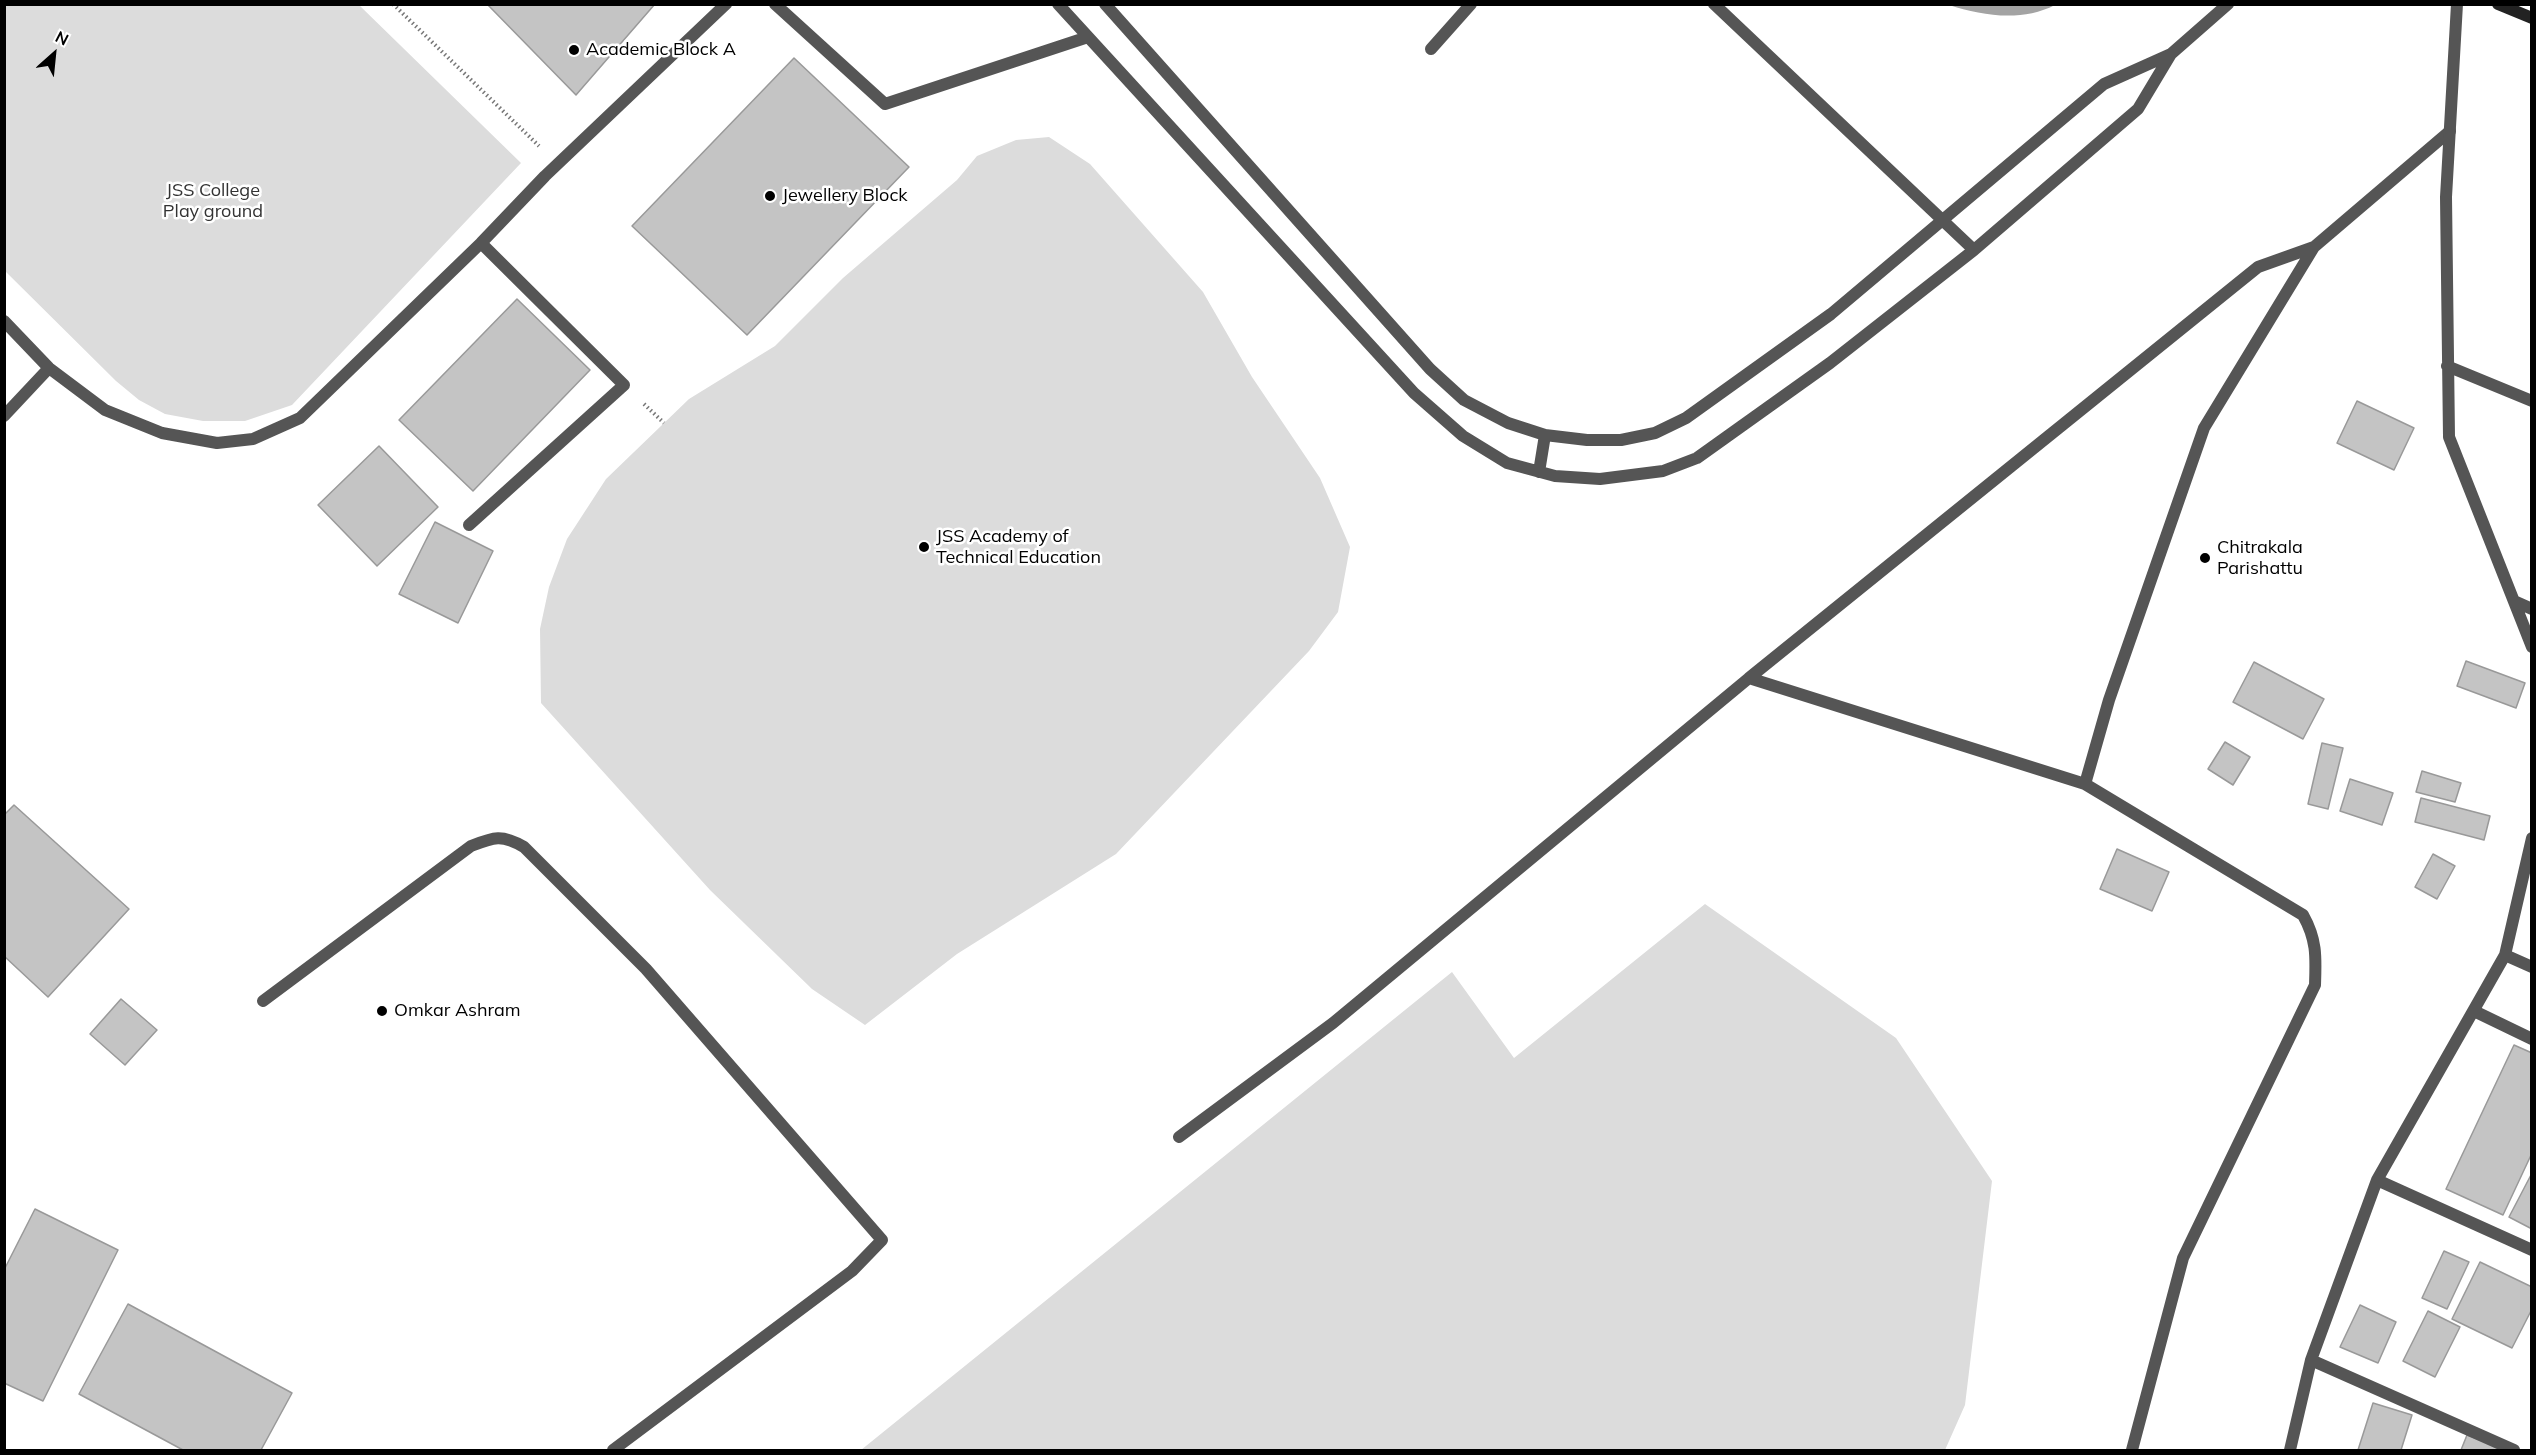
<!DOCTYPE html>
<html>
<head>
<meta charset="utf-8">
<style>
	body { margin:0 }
	#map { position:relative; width:2536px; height:1455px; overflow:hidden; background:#fff; font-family:Mulish,sans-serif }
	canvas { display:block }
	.frame { position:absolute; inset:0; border:6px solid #000; pointer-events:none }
	.north { position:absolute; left:24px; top:24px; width:60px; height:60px; -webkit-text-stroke:4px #fff; paint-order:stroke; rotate:27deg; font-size:16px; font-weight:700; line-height:24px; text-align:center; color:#000 }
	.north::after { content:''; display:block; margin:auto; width:21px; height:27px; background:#000; clip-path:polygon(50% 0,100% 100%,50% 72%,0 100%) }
</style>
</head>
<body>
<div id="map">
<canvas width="2536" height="1455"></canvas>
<div class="frame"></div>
<div class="north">N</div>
</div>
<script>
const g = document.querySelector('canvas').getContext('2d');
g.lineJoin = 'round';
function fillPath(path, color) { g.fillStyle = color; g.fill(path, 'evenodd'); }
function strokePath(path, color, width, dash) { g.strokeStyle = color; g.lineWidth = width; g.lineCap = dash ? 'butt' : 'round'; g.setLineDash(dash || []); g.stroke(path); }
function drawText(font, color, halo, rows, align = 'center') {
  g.font = font + ' Mulish,sans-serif'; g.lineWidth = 5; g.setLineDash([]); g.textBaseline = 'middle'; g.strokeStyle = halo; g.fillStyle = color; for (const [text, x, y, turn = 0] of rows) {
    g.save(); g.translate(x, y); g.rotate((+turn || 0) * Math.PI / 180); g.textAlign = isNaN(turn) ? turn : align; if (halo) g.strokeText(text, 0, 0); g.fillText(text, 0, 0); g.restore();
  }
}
const green = new Path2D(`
	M7 4 359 5 521 163 292 405 245 421H203L165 414 139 400 116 381 5 271 4 7Z
	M1049 137 1090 164 1203 292 1252 377 1320 478 1350 547 1338 612 1309 651 1116 854 957 954 865 1025 812 989 710 890 541 703 540 629 549 587 567 539 606 479 689 399 775 346 843 278 957 180 977 156 1016 140Z
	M1705 904 1896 1038 1992 1181 1965 1405 1945 1450H861L1452 972 1514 1058Z`);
const water = new Path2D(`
	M1949 5H2055C2022 22 1983 16 1949 5Z`);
const building = new Path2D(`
	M487 4H655L576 95Z
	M794 58 909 167 747 335 632 226Z
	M517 299 590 370 473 491 399 420Z
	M2357 401 2414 428 2394 470 2337 443Z
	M379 446 438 507 377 566 318 505Z
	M435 522 493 551 458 623 399 594Z
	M2466 661 2525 683 2516 708 2457 686Z
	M2254 662 2324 699 2303 739 2233 702Z
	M2225 742 2250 757 2233 785 2208 769Z
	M2322 743 2343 748 2328 809 2308 804Z
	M2422 771 2461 783 2455 802 2416 792Z
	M2350 779 2393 793 2382 825 2340 811Z
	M2421 798 2490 816 2484 840 2415 822Z
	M14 805 129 909 48 997 4 956V815Z
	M2117 849 2169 872 2152 911 2100 889Z
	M2433 854 2455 866 2437 899 2415 887Z
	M121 999 157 1030 125 1065 90 1034Z
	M2514 1045 2532 1053V1153L2503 1215 2446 1189Z
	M2532 1173V1229L2509 1217Z
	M35 1209 118 1250 43 1401 4 1383V1270Z
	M2444 1251 2469 1262 2447 1309 2422 1298Z
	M2480 1262 2532 1287V1309L2512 1348 2452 1319Z
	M128 1304 292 1393 261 1450H183L79 1394Z
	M2360 1305 2396 1322 2378 1363 2340 1347Z
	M2428 1311 2460 1327 2435 1377 2403 1361Z
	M2373 1403 2412 1415 2401 1450H2358Z
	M2467 1435 2507 1450H2461Z`);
const path = new Path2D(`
	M393 4 539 146
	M644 404 664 423`);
const service = new Path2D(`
	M775 4 885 104 1088 37
	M1058 4 1414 393 1463 436 1507 463 1555 476 1600 479 1663 471 1697 458 1830 363 1974 250 2138 109 2171 54
	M1105 4 1430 369 1464 400 1508 423 1545 435 1587 440H1621L1655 433 1686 418 1831 314 2104 84 2171 54 2228 4
	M1714 4 1974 250
	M1431 49 1471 4
	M4 321 49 368 105 410 162 433 217 443 253 439 300 418 481 243 545 176 726 4
	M4 416 49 368
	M1539 472 1545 435
	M469 525 624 385 481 243
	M2085 784 2109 700 2204 428 2314 247
	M263 1001 471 846C494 837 502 834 524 847L646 969 882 1240 852 1271 613 1450
	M1179 1137 1333 1023 1749 678
	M2132 1450 2183 1258 2315 985C2316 957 2317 940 2303 915L2085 784 1749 678 2258 267 2314 247 2450 131`);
const minor = new Path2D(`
	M2457 4 2446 197 2449 437 2532 647
	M2447 366 2532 401
	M2514 601 2532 609
	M2505 955 2532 967
	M2474 1011 2532 1039
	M2377 1180 2532 1250
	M2311 1360 2514 1450
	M2290 1450 2311 1360 2377 1180 2505 955 2532 838`);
const secondary = new Path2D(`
	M2498 4 2532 18`);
const markers = [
	[574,50,6,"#000"],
	[770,196,6,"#000"],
	[924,547,6,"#000"],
	[2205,558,6,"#000"],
	[382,1011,6,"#000"]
];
const poiNames = [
	["Academic Block A",586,50],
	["Jewellery Block",782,196],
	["JSS Academy of",936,537],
	["Technical Education",936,558],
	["Chitrakala",2217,548],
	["Parishattu",2217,569],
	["Omkar Ashram",394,1011]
];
const parkNames = [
	["JSS College",213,191],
	["Play ground",213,212]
];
fillPath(green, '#dcdcdc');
fillPath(water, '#a3a3a3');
fillPath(building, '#c4c4c4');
strokePath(building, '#999', 1.5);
strokePath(path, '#777', 4, [1.5, 3]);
strokePath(service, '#555', 12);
strokePath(minor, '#555', 12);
strokePath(secondary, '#222', 12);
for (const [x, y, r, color] of markers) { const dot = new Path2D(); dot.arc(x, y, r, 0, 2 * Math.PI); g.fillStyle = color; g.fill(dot); strokePath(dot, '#fff', 2); }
drawText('18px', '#000', '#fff', poiNames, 'left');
drawText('18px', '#333', '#fff', parkNames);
</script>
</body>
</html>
